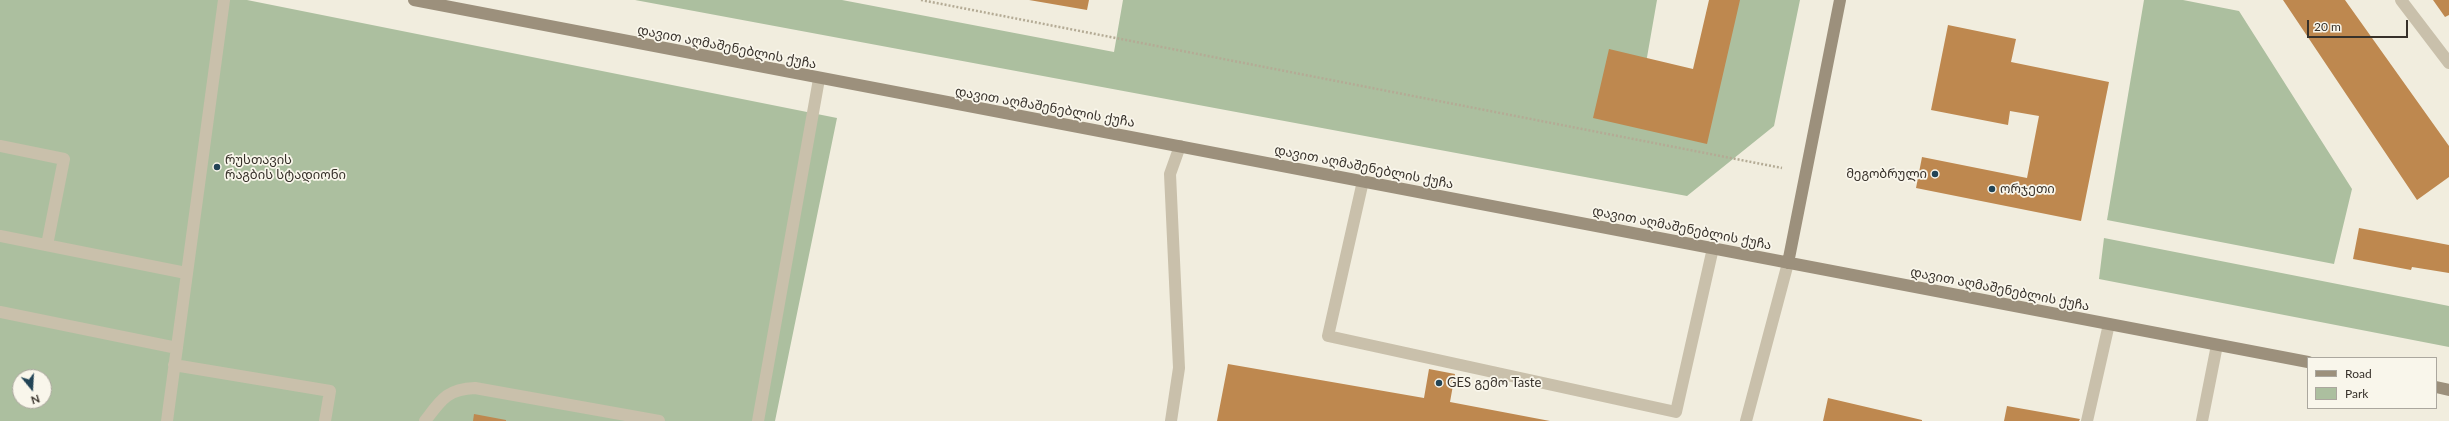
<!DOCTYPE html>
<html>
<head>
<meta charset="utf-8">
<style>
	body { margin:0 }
	#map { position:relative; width:2449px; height:421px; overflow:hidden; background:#f1edde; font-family:Lato,sans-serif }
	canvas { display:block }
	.legend { position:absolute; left:2307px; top:357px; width:130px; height:52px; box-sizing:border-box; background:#f9f6eb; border:1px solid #aba79e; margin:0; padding:5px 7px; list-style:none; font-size:12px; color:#37312a }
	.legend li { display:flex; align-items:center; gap:8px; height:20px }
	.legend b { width:20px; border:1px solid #aba79e }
	.north { position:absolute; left:12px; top:369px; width:40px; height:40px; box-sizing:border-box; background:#f9f6eb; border:1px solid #aba79e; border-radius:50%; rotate:162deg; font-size:11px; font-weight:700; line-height:16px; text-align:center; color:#37312a }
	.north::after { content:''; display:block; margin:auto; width:14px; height:18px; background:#224456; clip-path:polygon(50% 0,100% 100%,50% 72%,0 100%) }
	.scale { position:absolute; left:2307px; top:20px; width:101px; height:18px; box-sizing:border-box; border:2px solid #37312a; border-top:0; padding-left:5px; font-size:12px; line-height:14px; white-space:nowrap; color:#37312a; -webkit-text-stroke:3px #f9f6eb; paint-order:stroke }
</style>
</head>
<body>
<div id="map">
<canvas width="2449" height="421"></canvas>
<ul class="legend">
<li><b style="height:5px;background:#9c907c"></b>Road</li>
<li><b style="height:11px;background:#acbf9f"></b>Park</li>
</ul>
<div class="north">N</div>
<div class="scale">20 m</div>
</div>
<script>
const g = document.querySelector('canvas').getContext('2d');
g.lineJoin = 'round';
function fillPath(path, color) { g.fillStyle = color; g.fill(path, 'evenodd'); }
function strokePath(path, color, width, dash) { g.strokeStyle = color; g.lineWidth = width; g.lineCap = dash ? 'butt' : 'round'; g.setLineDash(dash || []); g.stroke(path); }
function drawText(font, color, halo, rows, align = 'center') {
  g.font = font + ' Lato,"Noto Sans Georgian",sans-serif'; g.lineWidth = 3.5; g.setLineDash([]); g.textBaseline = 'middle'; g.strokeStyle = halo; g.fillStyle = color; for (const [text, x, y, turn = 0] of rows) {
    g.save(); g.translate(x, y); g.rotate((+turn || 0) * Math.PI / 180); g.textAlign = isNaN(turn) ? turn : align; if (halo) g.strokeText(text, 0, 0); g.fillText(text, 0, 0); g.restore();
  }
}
const green = new Path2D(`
	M0 0H247L837 118 775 421H0ZM20 377H44V401H20Z
	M635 0H842L1114 52 1123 0H1657L1646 63 1717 78 1731 0H1800L1774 126 1687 196Z
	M2144 0H2183L2239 11 2352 189 2334 264 2107 220Z
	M2104 238 2449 306V347L2099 279Z`);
const building = new Path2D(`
	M1029 0H1089L1087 10Z
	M1709 0H1740L1707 144 1593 118 1609 49 1693 69Z
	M2283 0H2345L2449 146V177L2417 200Z
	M2433 0H2449V15L2445 17Z
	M1948 25 2016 39 2011 62 2109 82 2081 221 1916 188 1922 157 2027 178 2039 116 2010 111 2008 125 1931 110Z
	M2359 228 2449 245V273L2412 267 2411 270 2353 259Z
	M1228 364 1424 398 1429 369 1455 374 1450 402 1550 421H1217Z
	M1828 398 1922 420V421H1823Z
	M2007 406 2080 419 2079 421H2004Z
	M474 414 506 420V421H473Z`);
const path = new Path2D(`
	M921 0 1782 168`);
const lane = new Path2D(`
	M2401 0 2449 63
	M0 146 64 159 47 245
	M1363 181 1328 336 1676 412 1713 248
	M0 236 186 273
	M0 312 177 348
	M174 365 330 391 325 421
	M167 421 224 0
	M425 421C441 400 447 389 475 388L659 421
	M758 421 819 79
	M1171 421 1179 368 1170 174 1180 146
	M2087 421 2109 324
	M2202 421 2217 345`);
const street = new Path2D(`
	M1746 421 1788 263`);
const secondary = new Path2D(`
	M414 0C1045 124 1677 241 2308 362
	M1788 263 1840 0
	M2436 387 2449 390`);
const markers = [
	[217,167,4,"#224456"],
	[1935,174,4,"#224456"],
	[1992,189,4,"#224456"],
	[1439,383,4,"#224456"]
];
const streetNames = [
	["დავით აღმაშენებლის ქუჩა",727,47,11],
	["დავით აღმაშენებლის ქუჩა",1045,107,10],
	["დავით აღმაშენებლის ქუჩა",1364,167,11],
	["დავით აღმაშენებლის ქუჩა",1682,228,11],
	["დავით აღმაშენებლის ქუჩა",2000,289,11]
];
const poiNames = [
	["რუსთავის",225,160],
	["რაგბის სტადიონი",225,175],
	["მეგობრული",1927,174,"right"],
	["ორჯეთი",2000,189],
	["GES გემო Taste",1447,383]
];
fillPath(green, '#acbf9f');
fillPath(building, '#be884f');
strokePath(path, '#b4ab95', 2.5, [2, 2]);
strokePath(lane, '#c9c0ab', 12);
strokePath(street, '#c9c0ab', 12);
strokePath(secondary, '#9c907c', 12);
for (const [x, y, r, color] of markers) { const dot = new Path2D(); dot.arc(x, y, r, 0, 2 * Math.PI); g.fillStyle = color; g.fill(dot); strokePath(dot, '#f9f6eb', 1.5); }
drawText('13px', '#37312a', '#f9f6eb', streetNames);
drawText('13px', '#37312a', '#f9f6eb', poiNames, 'left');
</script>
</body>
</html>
